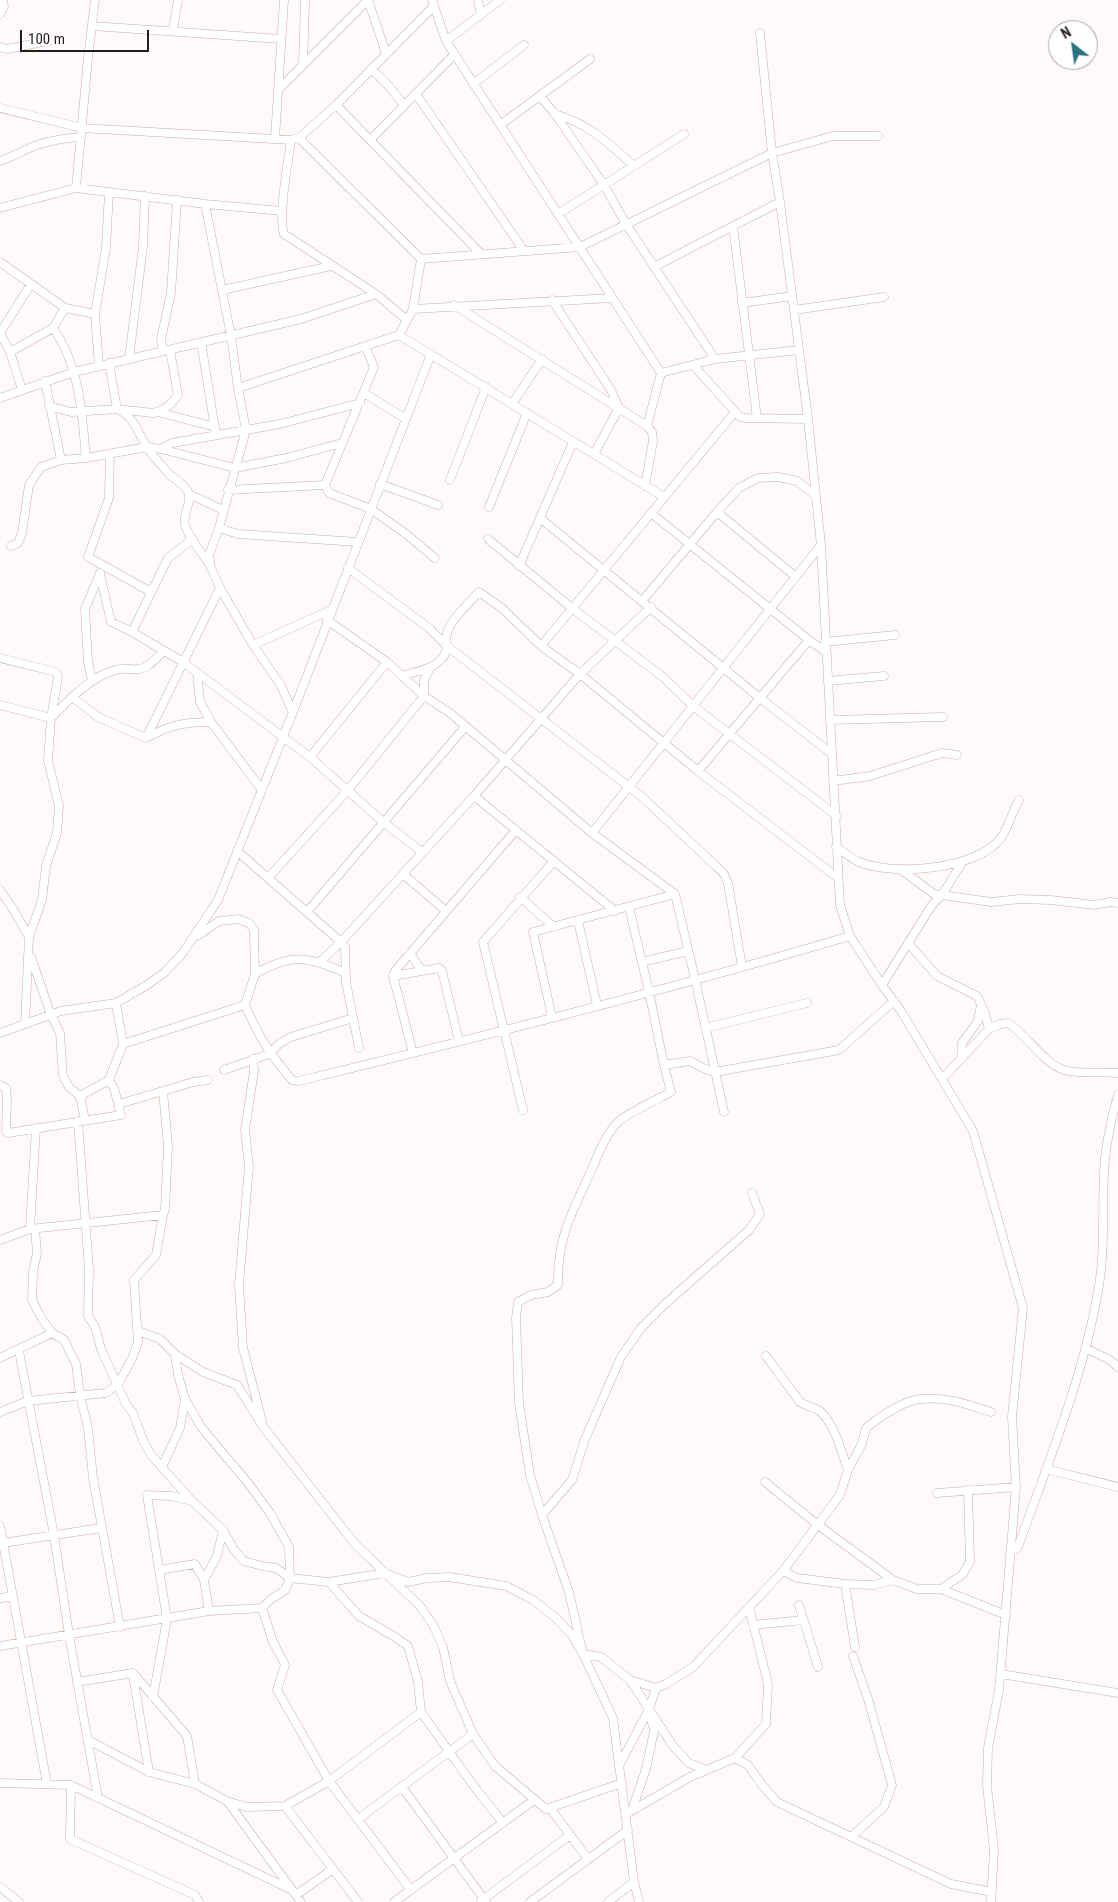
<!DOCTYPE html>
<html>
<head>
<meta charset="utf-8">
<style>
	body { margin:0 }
	#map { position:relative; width:1118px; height:1902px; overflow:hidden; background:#fff9f9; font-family:"Roboto Condensed",sans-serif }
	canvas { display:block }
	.north { position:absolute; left:1048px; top:20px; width:50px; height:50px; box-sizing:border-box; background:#fff; border:1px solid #a8a4a4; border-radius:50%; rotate:330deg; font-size:14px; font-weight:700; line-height:20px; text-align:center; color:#261c1c }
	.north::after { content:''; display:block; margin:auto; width:18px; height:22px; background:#2c7280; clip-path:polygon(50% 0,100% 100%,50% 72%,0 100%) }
	.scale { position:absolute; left:20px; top:30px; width:129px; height:22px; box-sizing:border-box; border:2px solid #261c1c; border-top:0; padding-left:6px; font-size:15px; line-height:18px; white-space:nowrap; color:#261c1c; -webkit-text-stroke:4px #fff; paint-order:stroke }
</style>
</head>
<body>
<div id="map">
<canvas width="1118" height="1902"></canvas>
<div class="north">N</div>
<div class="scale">100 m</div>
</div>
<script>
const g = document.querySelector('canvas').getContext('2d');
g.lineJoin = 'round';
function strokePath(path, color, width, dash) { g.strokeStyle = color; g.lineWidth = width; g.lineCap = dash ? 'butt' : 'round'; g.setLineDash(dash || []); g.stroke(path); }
const street = new Path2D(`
	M368 0 386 53
	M432 0 446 41 661 373 647 426
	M478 0 481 15
	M0 14 4 7 3 0
	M92 26 281 39
	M173 30 178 0
	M760 33 772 153 780 202 808 419 821 545 840 905 850 936 882 985 901 1011 973 1131 1023 1308 1012 1417 1016 1487 999 1690 988 1748 987 1786 994 1850 991 1902
	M446 41 500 0
	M0 47 7 49 58 39
	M303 65 305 0
	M371 69 388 85 404 105
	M473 84 524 45
	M278 90 368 0
	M416 94 524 251
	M540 96 555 114 604 185 626 224 715 359
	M336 105 481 254
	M0 108 82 128 291 140 299 138 336 105 434 6
	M555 114C591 125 607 142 634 166
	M500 125 590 59
	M275 138 284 0
	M299 138 421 259 580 247 772 153 833 136H878
	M291 140C288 163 278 214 284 234L376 294 407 320
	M370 140 454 55
	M0 161C13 157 25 149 37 145 52 140 66 138 81 137
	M76 188 88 58 95 0
	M205 204 231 336 238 388 246 430 219 528 209 555 211 568 220 588 253 645 280 684 293 712
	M0 208 76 188 205 204 282 211
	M558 214 684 134
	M0 262 65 308 95 314
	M654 267 733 226
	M222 290 331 266
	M552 300 611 390 619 408 594 454
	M742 303 792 296
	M454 305 647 426 652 432 653 441 645 486
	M413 309 612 298
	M794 310 884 297
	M53 328C80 366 82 413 86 458
	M0 333 10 352 22 390
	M0 333 31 284
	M399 335 664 497
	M201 342 216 435
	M365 346 374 367 325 485 329 493 371 509 406 534 435 558
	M163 351 161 339 171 293 177 200
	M10 352 53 328 65 308
	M129 359 143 247 145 196
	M109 363 117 409 153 413C163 411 172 404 178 395L170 350
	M693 365 740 417 746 418 808 419
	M99 366 95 314 106 248 109 192
	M661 373 715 359 799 350
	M45 381 61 460
	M238 388 399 335 413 309 421 259
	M364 393 406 419
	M0 398 74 372 301 319 376 294
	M512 404 542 359
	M49 406 71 412 117 409C136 418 137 432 147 447 152 456 160 463 166 471 172 479 184 482 188 492 193 502 182 513 185 525 188 536 202 553 209 564
	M158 412 215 427
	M757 418 733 226 780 202
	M161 449 235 468 286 458 342 443
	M110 454 109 498 88 557 151 592
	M450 480 486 387
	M380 484 438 505
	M228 490 325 485
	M189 494 223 510
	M489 507 527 413
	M717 512 796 577
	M651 513 809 640 826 652
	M540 518 760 698 832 754
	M219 528 238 534 358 542
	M488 539 573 609 663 677 693 706 837 816
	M11 546 18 543 22 533 29 485 41 467 61 460 86 458 147 447 161 449 172 443 280 424 360 403
	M519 566 573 442
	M348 568 429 628 447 646 641 796 717 867 724 874 728 883 742 967
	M100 574 111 622 132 632 183 662 310 757 387 662
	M642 601 717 512 739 488 758 478 778 477 797 481 816 496
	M651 607 580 674 698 771 838 878
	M327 620 387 662 424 696 450 713 592 833 675 894
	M132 632 168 558 189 542 190 535
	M825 642 895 635
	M253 645 331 610
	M541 646 735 412
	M0 658 56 672 58 677 51 718 48 760 59 806 57 833 46 866 42 900 29 937 25 1024
	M197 672 200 702 211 722 262 790
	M92 681 88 662 85 609 100 573
	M828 681 884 676
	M0 705 51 718 72 697
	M830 720 943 717
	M146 738 98 717 72 697C85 686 99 674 116 670 125 667 131 670 139 669 149 668 157 657 164 651
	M146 738 220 588
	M146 738C170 725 184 722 211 722
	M310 757 383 822 422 852
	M698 771 809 640
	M833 781 870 776 942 753 957 755
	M474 796 615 911
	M592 833 821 545
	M836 847C844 852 851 858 859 862 893 876 977 870 1001 838 1007 830 1013 810 1019 800
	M237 851 341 942 345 947 346 982 359 1048
	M900 869 934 894 942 895 963 861
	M403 874 446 911
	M268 878 348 790 424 696V681L429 670
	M0 890 13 909 29 937
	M520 897 554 927
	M629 907 649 992 664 1065 690 1061 705 1069 715 1072 839 1050 894 1001
	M307 912 465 727
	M578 921 597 1005
	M199 935 219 921 238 919 249 923 254 930 255 974 245 1005C259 1037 269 1053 292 1080L299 1081C484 1036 668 990 850 936
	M908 943 937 976 977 996 985 1013 989 1029
	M410 953 422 971
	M31 957 51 1015 60 1033 63 1076 69 1087 80 1096 85 1120
	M320 962 341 942 474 796 580 674 541 646 502 608 479 592C470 602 450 620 447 633 445 639 448 646 446 652 438 670 418 670 402 676
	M642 962 688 951
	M255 974C293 952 307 957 346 973
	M393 976 439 968 442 971 459 1041
	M882 985 932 905 942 895 991 902 1020 899 1051 900 1094 905 1111 902 1118 903
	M552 1017 533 932 675 894 695 979 724 1112
	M705 1028 807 1003
	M0 1033 61 1011 116 1003 147 985 164 973 182 954 218 900 293 712 431 354
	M123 1044 245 1005
	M413 1053 393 976 395 971 516 830
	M253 1059 254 1071 245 1130 249 1166 239 1285 243 1348 262 1421
	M961 1059 962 1043 978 1021 981 1005
	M224 1070 269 1054 280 1043 291 1037 353 1018
	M942 1079 989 1029 1000 1024 1008 1023C1027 1035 1043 1063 1064 1070 1082 1075 1100 1071 1118 1073
	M0 1085 6 1088 7 1098 6 1132 8 1133 121 1115 114 1088 109 1080 123 1044 116 1003
	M80 1096 109 1080
	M119 1104 193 1082 208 1080
	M523 1110 483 942 554 861
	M78 1121 89 1270 88 1316 95 1327 101 1349 126 1404 133 1413 143 1440 151 1455 192 1501
	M30 1229 36 1128
	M35 1229 37 1253 33 1272 32 1300 42 1319 52 1333 64 1340 76 1364 80 1395 88 1428 93 1478 120 1627
	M0 1240 30 1229 163 1215 165 1209 168 1146 163 1091
	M1087 1349 1110 1360 1118 1367
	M19 1351 54 1535 69 1635 98 1798
	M175 1354 203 1372 237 1385 264 1428 355 1544 420 1606 433 1625 443 1647 450 1681 473 1734 495 1766 546 1809 622 1783
	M766 1356 800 1402C806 1406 816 1408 821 1412 836 1427 841 1451 848 1470
	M0 1358 52 1333
	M0 1412 28 1401 106 1393 118 1384 132 1359 138 1342 134 1280 156 1255 163 1215
	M162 1467 180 1428 185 1399
	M1046 1469 1118 1487
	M765 1482 818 1525 893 1580 917 1589H941L1006 1615
	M937 1493 1016 1487
	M542 1515 572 1480 585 1439 621 1357 641 1328 665 1304 749 1230 760 1214 752 1193
	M0 1526 47 1784
	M0 1541 3 1543 101 1528
	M1010 1553 1018 1547C1049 1460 1086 1371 1100 1279 1105 1243 1102 1209 1104 1173 1105 1146 1111 1120 1118 1095
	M159 1570 195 1564 204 1580
	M783 1571 797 1578 845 1584 873 1585 893 1580
	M329 1582 385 1573 408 1582 427 1578 449 1577 506 1586 533 1600 556 1618 572 1635 583 1654 601 1657 630 1680 656 1688 666 1684 693 1667 783 1571 840 1495 848 1470 862 1444 866 1428C881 1416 902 1401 921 1399 945 1396 969 1405 991 1412
	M845 1584 855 1647
	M941 1589 962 1575 970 1562 968 1490
	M0 1598 13 1596
	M799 1605 818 1667
	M262 1608 273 1642 285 1665 277 1690 329 1781 411 1890
	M209 1611 204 1580 217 1556 223 1530
	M753 1625 803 1620
	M0 1646 209 1611 262 1608 270 1600 285 1590 290 1578 289 1547 270 1513 248 1483 201 1427 185 1399 178 1375 175 1354 160 1339 138 1331
	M133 1673 187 1736 195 1784
	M1001 1674 1118 1693
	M133 1675 149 1772
	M630 1680 673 1746 689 1763 706 1770
	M77 1682 133 1673
	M153 1697 167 1619 147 1495 172 1496 192 1501 223 1530 234 1550 244 1561 262 1566 276 1568 290 1578 329 1582 359 1616 395 1637 408 1646 418 1682 421 1712
	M88 1740 149 1772 195 1784 227 1801 246 1807 285 1806 329 1781 421 1712 473 1785 503 1823
	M735 1758 766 1724 768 1684 749 1607
	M619 1766 649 1709
	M0 1783 71 1785 292 1890
	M71 1785 70 1839 195 1895 199 1902
	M402 1787 486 1902
	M227 1801 301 1902
	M285 1806 358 1902
	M550 1808 588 1859
	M632 1810 646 1769 654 1731 649 1709 656 1688
	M626 1814 690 1777 735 1758 748 1765 762 1785 777 1802 951 1884 992 1892
	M358 1819 473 1734
	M852 1836 884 1807 892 1785 868 1699 853 1656
	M0 1887 19 1902
	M296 1895 333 1869
	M481 1901 570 1835
	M394 1902 534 1800
	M530 1902 628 1830
	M608 1902 634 1882
	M639 1902 634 1882 613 1718 583 1654 569 1592 542 1515 530 1475 519 1403 516 1317 518 1302 531 1295 548 1292 558 1285C557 1236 573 1211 592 1169 599 1153 605 1135 618 1122 628 1113 658 1099 671 1092L664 1065`);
strokePath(street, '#c9adad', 9);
strokePath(street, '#fff', 8);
</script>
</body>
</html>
